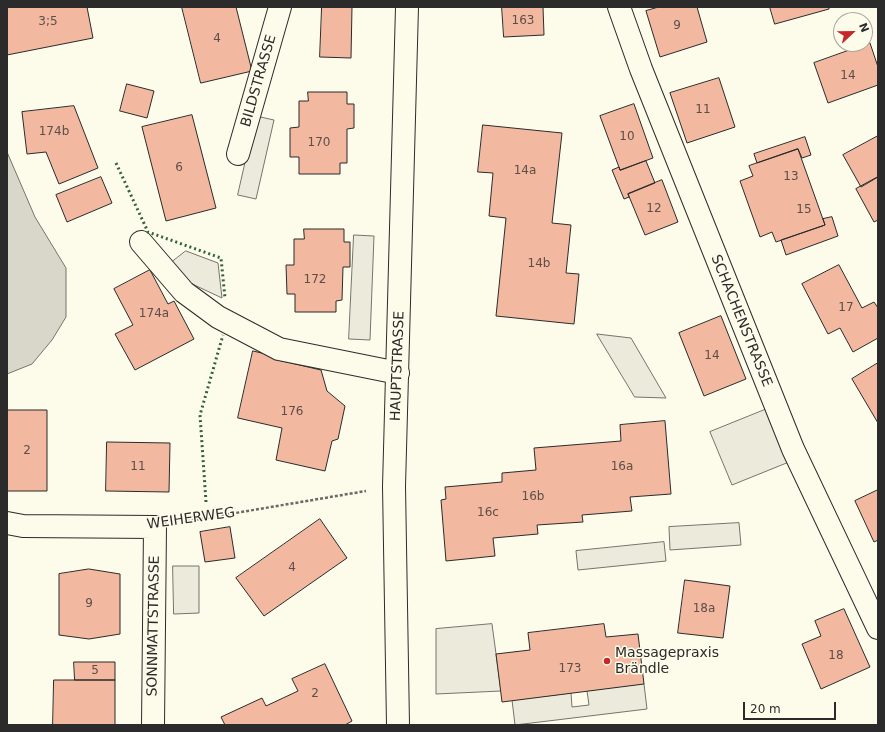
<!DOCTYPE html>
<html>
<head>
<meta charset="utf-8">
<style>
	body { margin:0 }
	#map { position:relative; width:885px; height:732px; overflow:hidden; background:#fdfbea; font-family:"DejaVu Sans",sans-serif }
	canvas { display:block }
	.frame { position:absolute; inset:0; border:8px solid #2b2b2b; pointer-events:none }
	.north { position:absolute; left:833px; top:12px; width:40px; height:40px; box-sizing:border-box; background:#fdfbea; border:1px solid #a9a89e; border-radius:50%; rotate:68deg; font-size:11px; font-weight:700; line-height:16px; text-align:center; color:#2b2b2b }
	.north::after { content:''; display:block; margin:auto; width:14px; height:18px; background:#c62828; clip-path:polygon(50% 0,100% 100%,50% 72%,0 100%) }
	.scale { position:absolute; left:743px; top:702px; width:93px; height:18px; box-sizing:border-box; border:2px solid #2b2b2b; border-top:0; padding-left:5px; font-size:12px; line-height:14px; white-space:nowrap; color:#2b2b2b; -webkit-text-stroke:3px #fdfbea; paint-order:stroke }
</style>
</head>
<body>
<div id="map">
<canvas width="885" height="732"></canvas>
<div class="frame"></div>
<div class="north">N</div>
<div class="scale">20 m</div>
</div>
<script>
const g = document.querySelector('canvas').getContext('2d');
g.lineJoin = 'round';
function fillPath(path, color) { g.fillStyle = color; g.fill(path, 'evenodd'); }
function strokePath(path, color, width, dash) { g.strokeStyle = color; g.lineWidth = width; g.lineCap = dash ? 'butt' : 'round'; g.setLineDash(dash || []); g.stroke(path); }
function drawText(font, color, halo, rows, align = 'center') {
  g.font = font + ' "DejaVu Sans",sans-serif'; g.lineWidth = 3; g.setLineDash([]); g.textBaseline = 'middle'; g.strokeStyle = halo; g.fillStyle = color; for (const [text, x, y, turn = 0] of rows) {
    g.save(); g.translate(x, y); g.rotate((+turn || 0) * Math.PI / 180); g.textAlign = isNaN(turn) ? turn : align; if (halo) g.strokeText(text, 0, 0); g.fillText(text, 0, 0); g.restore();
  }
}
const parking = new Path2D(`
	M256 116 274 120 256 199 238 195Z
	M354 235 374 236 370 340 349 339Z
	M186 251 218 263 222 298 190 283 172 262Z
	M597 334 631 338 666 398 635 397Z
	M767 409 789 462 732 485 710 432Z
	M739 523 741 545 670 550 669 527Z
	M664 542 666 561 578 570 576 551Z
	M173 566H199V613L174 614Z
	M492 624 501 691 436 694V629Z
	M644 684 647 709 515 725 512 700 571 693 572 707 589 705 587 691Z`);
const water = new Path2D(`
	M7 152 35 217 66 268V317L52 340 32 364 7 374Z`);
const building = new Path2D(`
	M7 7H87L93 38 7 55Z
	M182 7H236L252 71 201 83Z
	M322 7H352L351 58 320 57Z
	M502 7H543L544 35 504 37Z
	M659 7H697L707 42 660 57 646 11Z
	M770 7H829V9L775 24Z
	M870 43 878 67V85L828 103 814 63Z
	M719 78 735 127 687 143 670 93Z
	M127 84 154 91 147 118 120 111Z
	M308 92H347V104H354V128L347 129V163H340V174H299V157H290V128L299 127V101H308Z
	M634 104 653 158 620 170 600 116Z
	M74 106 98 168 59 184 46 152 27 154 22 112Z
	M192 115 216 208 166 221 142 127Z
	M483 125 562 133 552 223 571 225 566 273 579 274 574 324 496 316 506 218 489 216 493 173 478 172Z
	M878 136V177L861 187 843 155Z
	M805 137 811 155 802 158 798 149 757 163 754 154Z
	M798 149 825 225 776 242 772 232 760 237 740 181 753 176 749 166Z
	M646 161 655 183 628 194 629 197 624 199 612 170 619 167 620 170Z
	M101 177 112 203 67 222 56 195Z
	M878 177V220L874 222 856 189Z
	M662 180 678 222 645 235 628 194Z
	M832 217 838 236 786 255 781 240 825 225 823 219Z
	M304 229H344V242H350V267H343L342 300 336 301V312H295V294H287L286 265H294V239H304Z
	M839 265 862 308 874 302 878 308V338L853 352 840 328 828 334 802 284Z
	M150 270 168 304 174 301 194 339 135 370 115 334 133 325 114 289Z
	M721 316 746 379 704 396 679 333Z
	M253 351 279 357 278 360 321 370 327 391 345 406 338 439 332 441 325 471 276 460 282 428 238 418Z
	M878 363V423L852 379Z
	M7 410H47V491H7Z
	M665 421 671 494 630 497 632 511 582 515 583 522 537 525 538 534 493 538 495 556 446 561 441 500 446 499 445 487 502 482V473L536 470 534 448 621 441 620 425Z
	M107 442 170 443 169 492 106 491Z
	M878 490V540L874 542 855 501Z
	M320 519 347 558 264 616 236 578Z
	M230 527 235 558 205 562 200 532Z
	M89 569 120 574V634L89 639 59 635V574Z
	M685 580 730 586 723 638 678 633Z
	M844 609 870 667 821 689 802 644 821 636 815 621Z
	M604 624 606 637 638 634 644 684 502 702 496 654 530 650 528 633Z
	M74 662H115V680H75Z
	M325 664 352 721 345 725H225L221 717 262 698 266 706 298 691 292 679Z
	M54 680H115V725H53Z`);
const path = new Path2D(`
	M182 522 366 491`);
const minor = new Path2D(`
	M619 7 641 69 793 449 878 628
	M238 154 280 7
	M141 242 184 292 218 317 279 349 398 373
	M7 523 23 526 155 527 153 725`);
const major = new Path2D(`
	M398 725 394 486 407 7`);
const hedge = new Path2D(`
	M116 163 148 232 221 258 225 298
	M206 502 200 415 223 335`);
const markers = [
	[607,661,4,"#c62828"]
];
const numberNames = [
	["163",523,21],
	["3;5",48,22],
	["9",677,26],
	["4",217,39],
	["14",848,76],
	["11",703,110],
	["174b",54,132],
	["10",627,137],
	["170",319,143],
	["6",179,168],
	["14a",525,171],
	["13",791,177],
	["12",654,209],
	["15",804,210],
	["14b",539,264],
	["172",315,280],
	["17",846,308],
	["174a",154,314],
	["14",712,356],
	["176",292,412],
	["2",27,451],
	["11",138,467],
	["16a",622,467],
	["16b",533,497],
	["16c",488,513],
	["4",292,568],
	["9",89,604],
	["18a",704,609],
	["18",836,656],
	["173",570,669],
	["5",95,671],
	["2",315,694]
];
const streetNames = [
	["BILDSTRASSE",259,81,-74],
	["SCHACHENSTRASSE",741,321,68],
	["HAUPTSTRASSE",398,366,-88],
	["WEIHERWEG",191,519,-8],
	["SONNMATTSTRASSE",154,626,-89]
];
const poiNames = [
	["Massagepraxis",615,653],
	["Brändle",615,669]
];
fillPath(parking, '#eceadb');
strokePath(parking, '#74746e', 1);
fillPath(water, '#d8d7c9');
strokePath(water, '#74746e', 1);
fillPath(building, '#f2b8a0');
strokePath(building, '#2b2b2b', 1);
strokePath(minor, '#2b2b2b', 24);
strokePath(major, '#2b2b2b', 24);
strokePath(path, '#6a6964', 2.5, [3, 2]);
strokePath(minor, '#fdfbea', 22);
strokePath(major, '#fdfbea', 22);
strokePath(hedge, '#34623c', 3, [2, 3]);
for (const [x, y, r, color] of markers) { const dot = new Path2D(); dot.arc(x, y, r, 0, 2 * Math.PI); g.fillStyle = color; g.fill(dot); strokePath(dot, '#fdfbea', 1.5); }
drawText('12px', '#5d4e48', null, numberNames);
drawText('14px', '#2b2b2b', '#fdfbea', streetNames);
drawText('14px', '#2b2b2b', '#fdfbea', poiNames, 'left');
</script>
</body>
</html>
